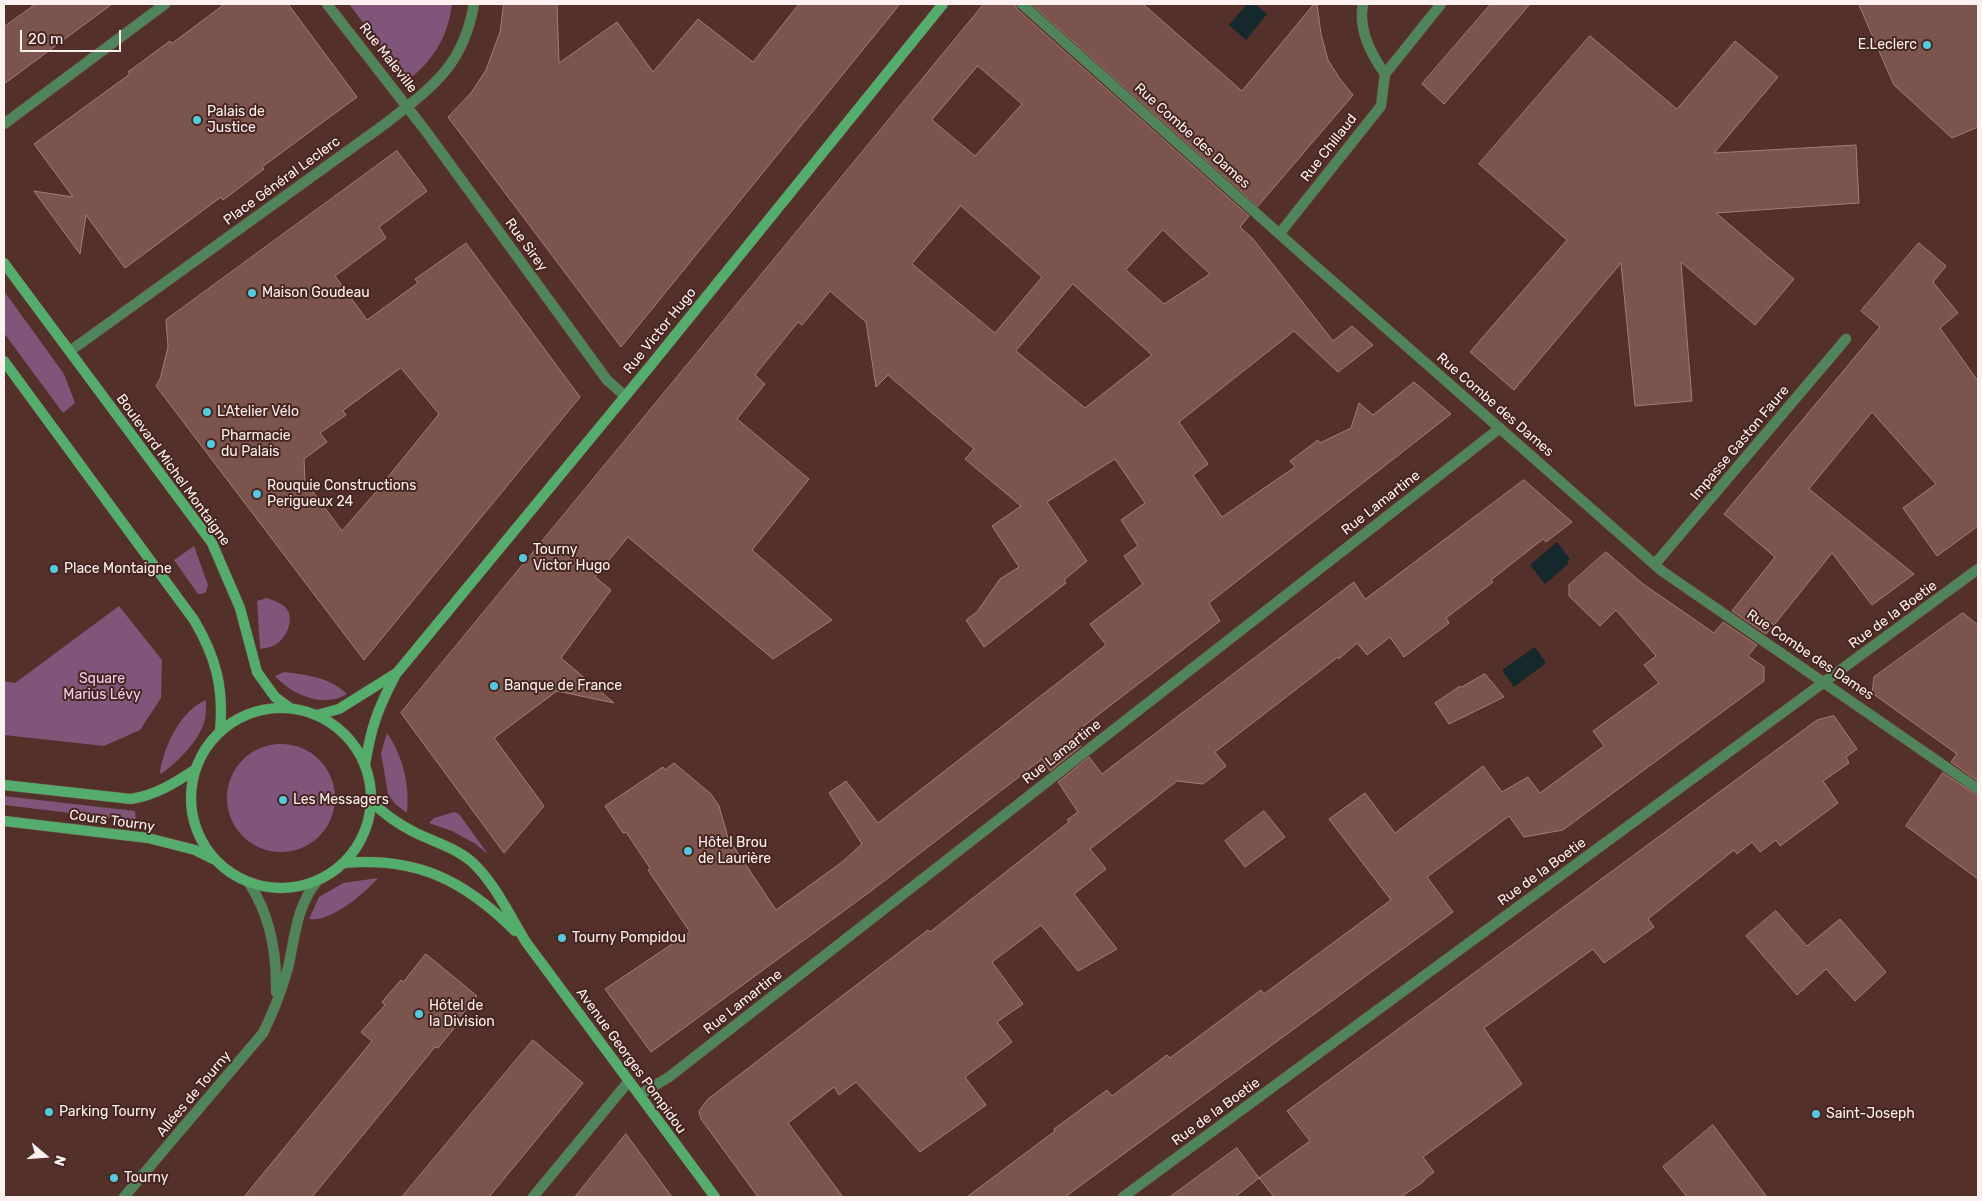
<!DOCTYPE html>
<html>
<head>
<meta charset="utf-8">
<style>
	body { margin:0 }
	#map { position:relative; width:1982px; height:1201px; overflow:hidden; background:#53302a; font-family:Rubik,sans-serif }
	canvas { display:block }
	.frame { position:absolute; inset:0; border:5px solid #fef0ee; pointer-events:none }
	.north { position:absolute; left:20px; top:1131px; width:50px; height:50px; -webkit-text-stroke:4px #472520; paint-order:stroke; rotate:108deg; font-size:14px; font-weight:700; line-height:20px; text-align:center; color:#fef0ee }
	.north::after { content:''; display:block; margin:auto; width:18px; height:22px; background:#fef0ee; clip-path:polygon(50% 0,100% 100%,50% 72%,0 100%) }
	.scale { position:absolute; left:20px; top:30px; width:101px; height:22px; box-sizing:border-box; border:2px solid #fef0ee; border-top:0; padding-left:6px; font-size:15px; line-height:18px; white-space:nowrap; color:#fef0ee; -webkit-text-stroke:4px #472520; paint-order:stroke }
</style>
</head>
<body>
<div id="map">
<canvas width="1982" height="1201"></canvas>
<div class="frame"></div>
<div class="north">N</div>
<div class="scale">20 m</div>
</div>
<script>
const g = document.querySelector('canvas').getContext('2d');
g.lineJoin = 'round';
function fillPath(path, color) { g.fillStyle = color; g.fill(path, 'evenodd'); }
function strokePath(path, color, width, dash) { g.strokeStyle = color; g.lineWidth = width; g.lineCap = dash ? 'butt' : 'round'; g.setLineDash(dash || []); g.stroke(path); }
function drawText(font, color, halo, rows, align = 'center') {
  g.font = font + ' Rubik,sans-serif'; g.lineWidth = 4; g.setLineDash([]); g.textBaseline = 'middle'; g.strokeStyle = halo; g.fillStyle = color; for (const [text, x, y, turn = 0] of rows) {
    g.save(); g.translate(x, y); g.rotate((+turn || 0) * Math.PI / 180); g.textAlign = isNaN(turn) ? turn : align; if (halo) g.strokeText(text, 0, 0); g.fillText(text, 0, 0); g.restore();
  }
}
const green = new Path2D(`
	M349 4H452C448 37 433 61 407 81Z
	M4 291 64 374 75 403 63 413 4 333Z
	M194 546 208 585 206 592 202 594H198L174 560Z
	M267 598C274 601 280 602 285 607 295 617 288 635 278 643 273 647 266 648 260 649L257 601Z
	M119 606 162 660 161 698 140 730 104 746 4 735V681L15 683Z
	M284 672C306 675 330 677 347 694 324 709 291 694 275 676Z
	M206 700C206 706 206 713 205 719 201 739 177 763 161 774L160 772C164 746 181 710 206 700Z
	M387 733C403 756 410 786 407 813L395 804 388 794 381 753Z
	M227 798a54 54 0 1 1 108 0a54 54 0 1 1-108 0Z
	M4 796 135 811 136 821 4 805Z
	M454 812 459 814 488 854 474 843 452 831 429 823 434 818Z
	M378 878C365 893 330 923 309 919L319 897 326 893 343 883Z`);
const water = new Path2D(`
	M1247 4H1255L1267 14 1246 40 1229 25Z
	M1557 542 1570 559 1567 563 1568 564 1545 584 1530 565Z
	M1535 647 1546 663 1514 687 1502 670Z`);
const building = new Path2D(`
	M36 4H112L4 84V27Z
	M225 4H288L357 97 262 167 264 169 223 200 221 197 125 268 86 215 80 254 34 191 73 197 34 144 130 74 128 72 170 41 172 43Z
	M504 4H557L559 63 617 22 653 72 698 19 753 62 799 4H900L621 347 448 117 471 93 486 70 500 32Z
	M984 4H1015L1017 9 1249 216 1240 227 1253 239 1333 341 1352 326 1373 345 1338 372 1294 331 1179 422 1208 464 1193 475 1222 517 1295 467 1290 461 1318 440 1320 443 1351 428 1359 403 1373 415 1414 382 1451 414 1209 603 1220 621 1072 735 1081 746 1050 771 1042 759 871 891 651 1052 605 989 690 932 648 870 650 868 626 832 623 833 605 806 663 767 665 770 674 763 711 794 719 806 728 838 776 910 842 862 862 844 829 793 846 781 878 823 1106 645 1090 624 1143 584 1124 556 1138 546 1121 520 1145 503 1115 459 1047 502 1087 561 1064 580 1066 583 984 647 966 620 977 612 1000 579 1019 567 992 526 1021 506 965 459 974 449 888 375 876 387 866 322 830 291 802 325 798 322 755 375 765 384 737 419 809 479 752 550 832 620 773 659 628 537 595 577 611 590 561 658 614 703 557 691 494 738 544 806 504 853 401 713ZM978 66 1022 104 975 156 932 120ZM961 206 1042 277 995 333 912 264ZM1163 230 1210 274 1164 304 1126 270ZM1073 284 1152 355 1085 408 1016 351Z
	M1032 4H1143L1242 91 1314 4H1317L1321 34 1328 60 1340 79 1353 95 1258 206Z
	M1491 4H1530L1444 104 1422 84Z
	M1859 4H1978V127L1952 138 1894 85Z
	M1590 36 1677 109 1735 41 1778 77 1714 153 1856 145 1859 203 1716 213 1794 279 1755 325 1681 262 1692 401 1635 406 1621 263 1514 390 1470 352 1567 240 1479 164Z
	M397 151 427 191 379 227 386 238 335 276 367 320 418 283 415 279 466 243 580 397 364 660 156 386 160 379 168 347 166 320ZM401 368 439 414 376 492 342 531 305 481 304 459 327 442 320 433 346 415 343 411Z
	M1919 243 1946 266 1933 282 1958 313 1940 328 1978 381V526L1937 556 1903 508 1936 484 1872 412 1809 489 1914 574 1872 605 1832 553 1774 625 1764 618 1771 628 1766 634 1732 611 1775 557 1724 514 1880 327 1861 311Z
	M1524 480 1572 522 1546 542 1543 539 1491 580 1493 582 1446 618 1449 623 1404 657 1390 637 1367 655 1357 643 1339 659 1338 657 1215 752 1226 766 1203 784 1177 781 1090 849 1106 869 1074 894 1117 949 1078 971 1041 925 992 962 1023 1004 997 1022 1012 1042 965 1077 986 1105 920 1152 856 1082 839 1095 834 1087 788 1123 843 1197H758L701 1119 699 1111 708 1099 928 930 930 932 1069 822 1067 820 1078 812 1058 782 1089 757 1102 774 1354 582 1365 599Z
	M1606 552 1643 584 1714 633 1723 622 1757 645 1748 656 1764 667V681L1563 830 1524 837 1509 816 1427 877 1453 912 1065 1197H967L1055 1131 1054 1129 1107 1090 1112 1096 1167 1055 1170 1058 1261 990 1264 994 1391 900 1329 819 1365 793 1395 833 1483 766 1502 792 1528 777 1540 793 1604 746 1593 731 1659 683 1644 665 1656 656 1616 610 1600 626 1569 596V585Z
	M1963 613 1978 625V781L1951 762 1957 754 1872 693 1874 677Z
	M1485 674 1504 697 1449 724 1435 703 1460 686 1461 687Z
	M1834 716 1857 749 1846 757 1849 763 1823 781 1838 803 1780 846 1776 840 1760 852 1752 842 1737 854 1734 850 1648 919 1654 927 1604 963 1593 949 1484 1028 1522 1084 1423 1157 1434 1172 1424 1180 1423 1182 1401 1197H1274L1259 1178 1310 1141 1287 1111 1817 720Z
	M1943 773 1978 796V879L1906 826Z
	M1264 811 1285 837 1245 867 1225 841Z
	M1776 911 1807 946 1840 919 1886 972 1855 1001 1826 969 1797 995 1746 936Z
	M426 954 477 996 454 1024 456 1026 438 1048 435 1047 312 1197H244L372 1041 361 1032 385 1005 382 1002 401 980 403 982Z
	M533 1040 583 1083 489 1197H402Z
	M1713 1125 1767 1197H1687L1663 1167Z
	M626 1134 672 1197H575Z
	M1237 1148 1259 1178 1235 1197H1170Z`);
const street = new Path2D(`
	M327 4 425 130 607 380 625 396
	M1022 4 1304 256 1662 571 1978 789
	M1363 4C1358 30 1371 54 1385 74
	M4 124 165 4
	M1280 233 1381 106 1385 74 1441 4
	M70 351 385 124C432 87 463 67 474 4
	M1655 564 1846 339
	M249 883C270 915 277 954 276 992
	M639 1095 669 1077 1500 428
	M124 1197 263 1033C273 1013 282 989 288 968 295 937 296 907 317 881
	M533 1197 629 1081
	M1123 1197 1978 569`);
const secondary = new Path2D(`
	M4 263 212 543 240 608 257 672 275 697 290 708
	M4 361 194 620C216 657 224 688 220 731
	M191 798a90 90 0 1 1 180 0a90 90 0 1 1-180 0Z
	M317 715 339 709 395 674
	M365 765C371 727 378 708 396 674L651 365 943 4
	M4 785 131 799C156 795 175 783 196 769
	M371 801C384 814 398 824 414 832 434 842 456 848 472 862 494 882 510 916 526 942L715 1197
	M4 821 148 838 195 850 213 859
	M344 863C417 857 464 880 515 931`);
const markers = [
	[1927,45,5,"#54cade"],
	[197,120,5,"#54cade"],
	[252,293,5,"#54cade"],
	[207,412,5,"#54cade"],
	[211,444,5,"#54cade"],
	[257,494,5,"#54cade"],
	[523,558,5,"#54cade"],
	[54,569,5,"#54cade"],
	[494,686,5,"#54cade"],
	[283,800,5,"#54cade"],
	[688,851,5,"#54cade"],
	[562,938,5,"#54cade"],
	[419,1014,5,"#54cade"],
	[49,1112,5,"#54cade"],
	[1816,1114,5,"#54cade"],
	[114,1178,5,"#54cade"]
];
const poiNames = [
	["E.Leclerc",1917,45,"right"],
	["Palais de",207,112],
	["Justice",207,128],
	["Maison Goudeau",262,293],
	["L'Atelier Vélo",217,412],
	["Pharmacie",221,436],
	["du Palais",221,452],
	["Rouquie Constructions",267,486],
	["Perigueux 24",267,502],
	["Tourny",533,550],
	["Victor Hugo",533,566],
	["Place Montaigne",64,569],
	["Banque de France",504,686],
	["Les Messagers",293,800],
	["Hôtel Brou",698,843],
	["de Laurière",698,859],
	["Tourny Pompidou",572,938],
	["Hôtel de",429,1006],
	["la Division",429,1022],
	["Parking Tourny",59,1112],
	["Saint-Joseph",1826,1114],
	["Tourny",124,1178]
];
const streetNames = [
	["Rue Maleville",388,58,52],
	["Rue Combe des Dames",1192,136,42],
	["Rue Chillaud",1329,148,-52],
	["Place Général Leclerc",282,181,-36],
	["Rue Sirey",526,245,54],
	["Rue Victor Hugo",660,331,-51],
	["Rue Combe des Dames",1495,405,41],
	["Impasse Gaston Faure",1740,443,-50],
	["Boulevard Michel Montaigne",173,470,54],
	["Rue Lamartine",1381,503,-38],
	["Rue de la Boetie",1893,615,-36],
	["Rue Combe des Dames",1810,655,34],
	["Rue Lamartine",1062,752,-38],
	["Cours Tourny",112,821,8],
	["Rue de la Boetie",1542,872,-36],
	["Rue Lamartine",743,1002,-38],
	["Avenue Georges Pompidou",631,1061,54],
	["Allées de Tourny",194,1094,-50],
	["Rue de la Boetie",1216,1112,-36]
];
const parkNames = [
	["Square",102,679],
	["Marius Lévy",102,695]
];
fillPath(green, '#7f557a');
fillPath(water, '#15282c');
fillPath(building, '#7a544d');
strokePath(building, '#a57c75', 1);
strokePath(street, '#6e4f49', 11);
strokePath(secondary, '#6e4f49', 11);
strokePath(street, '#50855c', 10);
strokePath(secondary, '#55ad6d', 10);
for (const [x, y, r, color] of markers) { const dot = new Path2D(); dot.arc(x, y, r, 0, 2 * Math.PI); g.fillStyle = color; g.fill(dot); strokePath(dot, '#472520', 2); }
drawText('14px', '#fef0ee', '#472520', poiNames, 'left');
drawText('14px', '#fef0ee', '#472520', streetNames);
drawText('14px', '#f4cdef', '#472520', parkNames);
</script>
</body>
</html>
